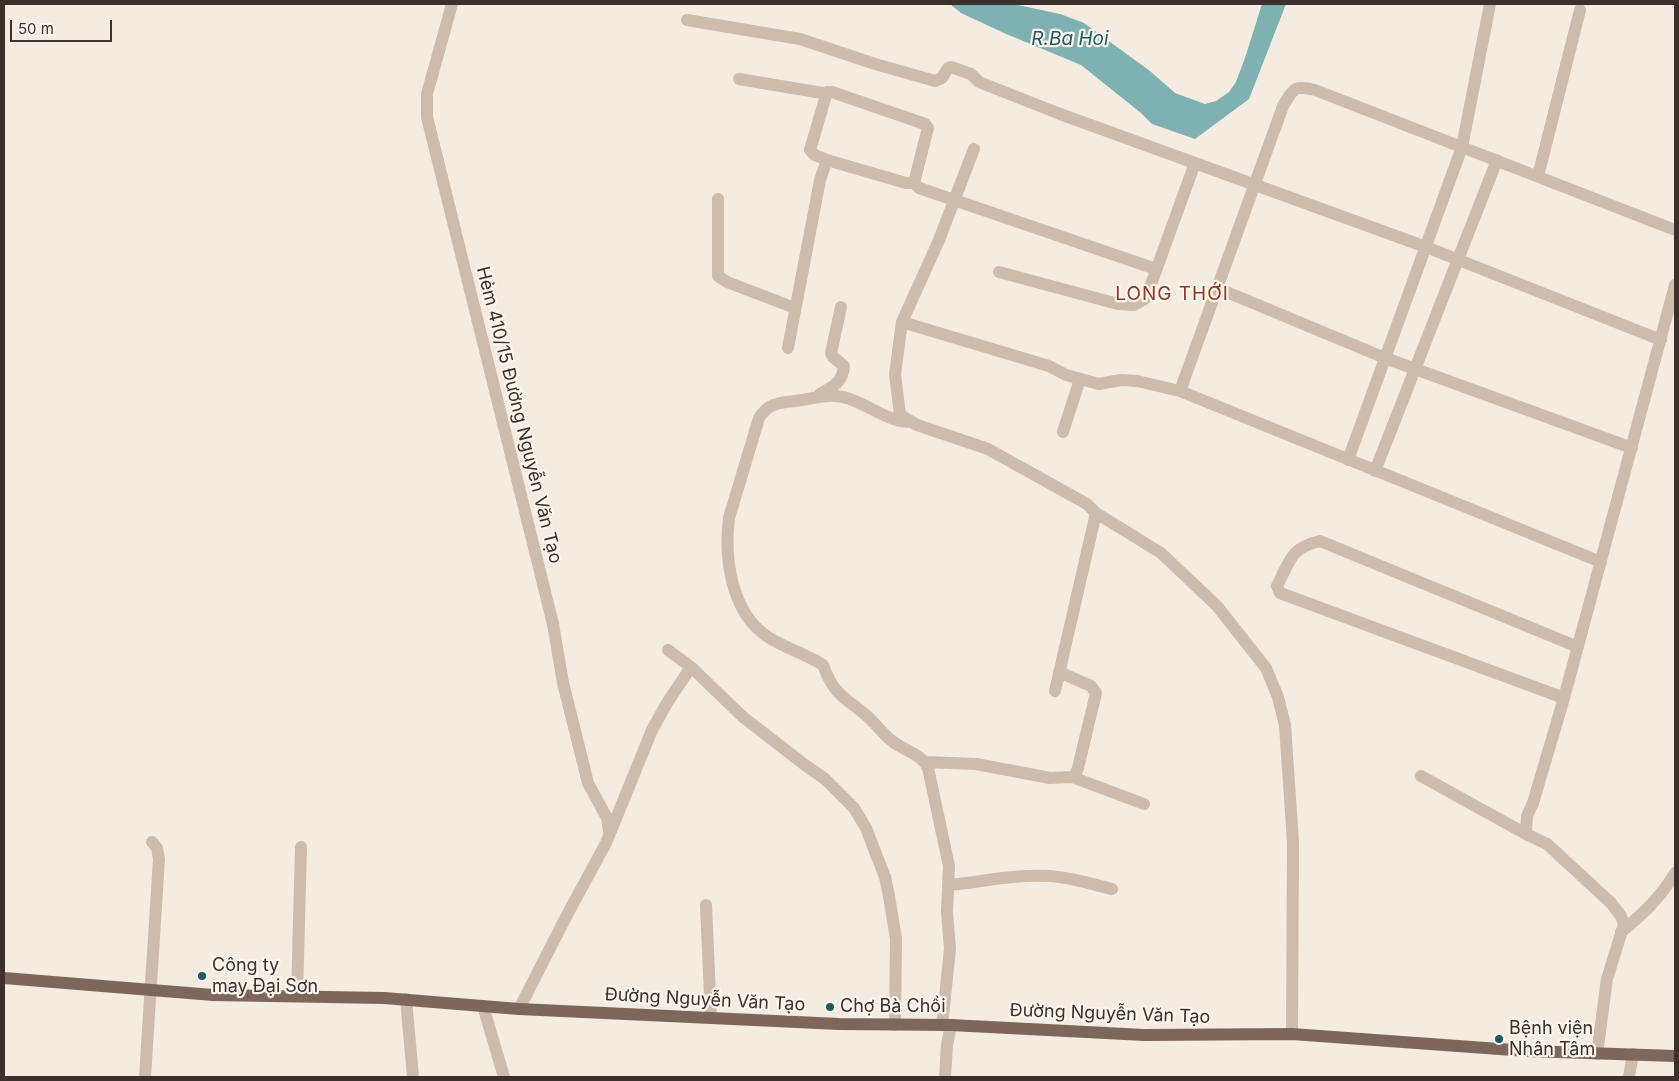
<!DOCTYPE html>
<html>
<head>
<meta charset="utf-8">
<style>
	body { margin:0 }
	#map { position:relative; width:1679px; height:1081px; overflow:hidden; background:#f4ebe1; font-family:Inter,sans-serif }
	canvas { display:block }
	.frame { position:absolute; inset:0; border:5px solid #3b302b; pointer-events:none }
	.scale { position:absolute; left:10px; top:20px; width:102px; height:22px; box-sizing:border-box; border:2px solid #3b302b; border-top:0; padding-left:6px; font-size:15px; line-height:18px; white-space:nowrap; color:#3b302b; -webkit-text-stroke:4px #fbf5ee; paint-order:stroke }
</style>
</head>
<body>
<div id="map">
<canvas width="1679" height="1081"></canvas>
<div class="frame"></div>
<div class="scale">50 m</div>
</div>
<script>
const g = document.querySelector('canvas').getContext('2d');
g.lineJoin = 'round';
function fillPath(path, color) { g.fillStyle = color; g.fill(path, 'evenodd'); }
function strokePath(path, color, width, dash) { g.strokeStyle = color; g.lineWidth = width; g.lineCap = dash ? 'butt' : 'round'; g.setLineDash(dash || []); g.stroke(path); }
function drawText(font, color, halo, rows, align = 'center') {
  g.font = font + ' Inter,sans-serif'; g.lineWidth = 4.5; g.setLineDash([]); g.textBaseline = 'middle'; g.strokeStyle = halo; g.fillStyle = color; for (const [text, x, y, turn = 0] of rows) {
    g.save(); g.translate(x, y); g.rotate((+turn || 0) * Math.PI / 180); g.textAlign = isNaN(turn) ? turn : align; if (halo) g.strokeText(text, 0, 0); g.fillText(text, 0, 0); g.restore();
  }
}
const water = new Path2D(`
	M950 4H1013L1060 14 1084 23 1150 71 1175 93 1205 104 1216 101 1229 92 1236 82 1245 58 1262 4H1286L1249 99 1195 139 1152 124 1141 113 1081 65 1004 33 961 13Z`);
const minor = new Path2D(`
	M452 4 427 94V117L553 624 563 683 588 783 607 818 609 832
	M687 20 800 39 875 64 935 81 942 78 948 68 951 67 971 74 979 82 1060 114 1426 247 1661 340
	M739 79 822 93 832 92 925 124 928 128 914 183
	M827 92 810 150 815 155 827 160
	M974 149 939 240 902 322 895 374 900 415 917 425 988 449 1087 504 1096 513 1161 553 1217 606 1266 668 1278 697 1285 725 1293 842 1292 1034
	M1538 176 1580 10
	M718 199V276L727 282 795 308
	M999 272 1118 304 1134 305 1146 298 1195 163
	M1217 288 1385 358 1632 448
	M902 322 1049 366 1066 375 1099 384 1121 380 1137 381 1180 391
	M788 348 820 180 827 160 906 183H914L919 188 1156 269
	M820 394C833 387 843 382 844 366L833 357 831 353 841 307
	M909 422C882 421 860 396 833 396 820 395 808 400 795 401 778 403 769 403 759 418L729 518C724 558 731 613 768 637 785 648 806 654 823 665 835 697 844 696 867 716 876 724 883 734 892 741 903 750 922 754 928 768L949 866 947 912 950 949 942 1025
	M1063 432 1080 379
	M1348 460 1462 147 1490 4
	M1375 471 1497 160
	M1601 562 1180 391 1283 106C1294 88 1294 85 1315 90L1675 230
	M668 650 691 667 743 717 805 765 825 779 854 808 866 828 876 854 885 877 889 896 896 939 895 1025
	M1055 691 1096 513
	M1564 698 1280 593 1277 586C1290 561 1290 548 1320 541L1578 647
	M925 762 976 764 1050 778 1072 777 1075 775 1078 768 1096 693 1091 686 1059 672
	M1421 776 1526 834
	M1072 777 1144 804
	M948 885C981 882 1015 874 1048 876 1070 877 1091 884 1112 889
	M706 905 711 1018
	M1621 932C1643 914 1661 897 1675 873
	M297 996 301 847
	M406 999 413 1077
	M483 1006 504 1077
	M519 1009 567 915 606 843 652 730 667 703 691 667
	M1597 1054 1607 979 1624 924 1621 916 1611 903 1547 844 1526 834 1527 816 1533 803 1564 698 1675 285
	M145 1077 159 859 157 848 152 842
	M945 1077 947 1045 951 1025
	M1629 1077 1633 1054`);
const major = new Path2D(`
	M4 978 213 995 384 998 519 1009 839 1024 951 1025 1144 1035 1292 1034 1527 1051 1675 1056`);
const markers = [
	[202,976,5,"#1f5a5e"],
	[830,1007,5,"#1f5a5e"],
	[1499,1039,5,"#1f5a5e"]
];
const streetNames = [
	["Hẻm 410/15 Đường Nguyễn Văn Tạo",519,415,76],
	["Đường Nguyễn Văn Tạo",705,1000,3],
	["Đường Nguyễn Văn Tạo",1110,1014,2]
];
const poiNames = [
	["Công ty",212,966],
	["may Đại Sơn",212,987],
	["Chợ Bà Chồi",840,1007],
	["Bệnh viện",1509,1029],
	["Nhân Tâm",1509,1050]
];
const waterNames = [
	["R.Ba Hoi",1070,39]
];
const neighbourhoodNames = [
	["LONG THỚI",1172,294]
];
fillPath(water, '#7fb0b2');
strokePath(minor, '#cdbbac', 12);
strokePath(major, '#7d675c', 12);
for (const [x, y, r, color] of markers) { const dot = new Path2D(); dot.arc(x, y, r, 0, 2 * Math.PI); g.fillStyle = color; g.fill(dot); strokePath(dot, '#fbf5ee', 2); }
drawText('18px', '#3b302b', '#fbf5ee', streetNames);
drawText('18px', '#3b302b', '#fbf5ee', poiNames, 'left');
drawText('italic 19px', '#1f5a5e', '#fbf5ee', waterNames);
g.letterSpacing = '1px';
drawText('19px', '#8c3b22', '#fbf5ee', neighbourhoodNames);
g.letterSpacing = '0px';
</script>
</body>
</html>
